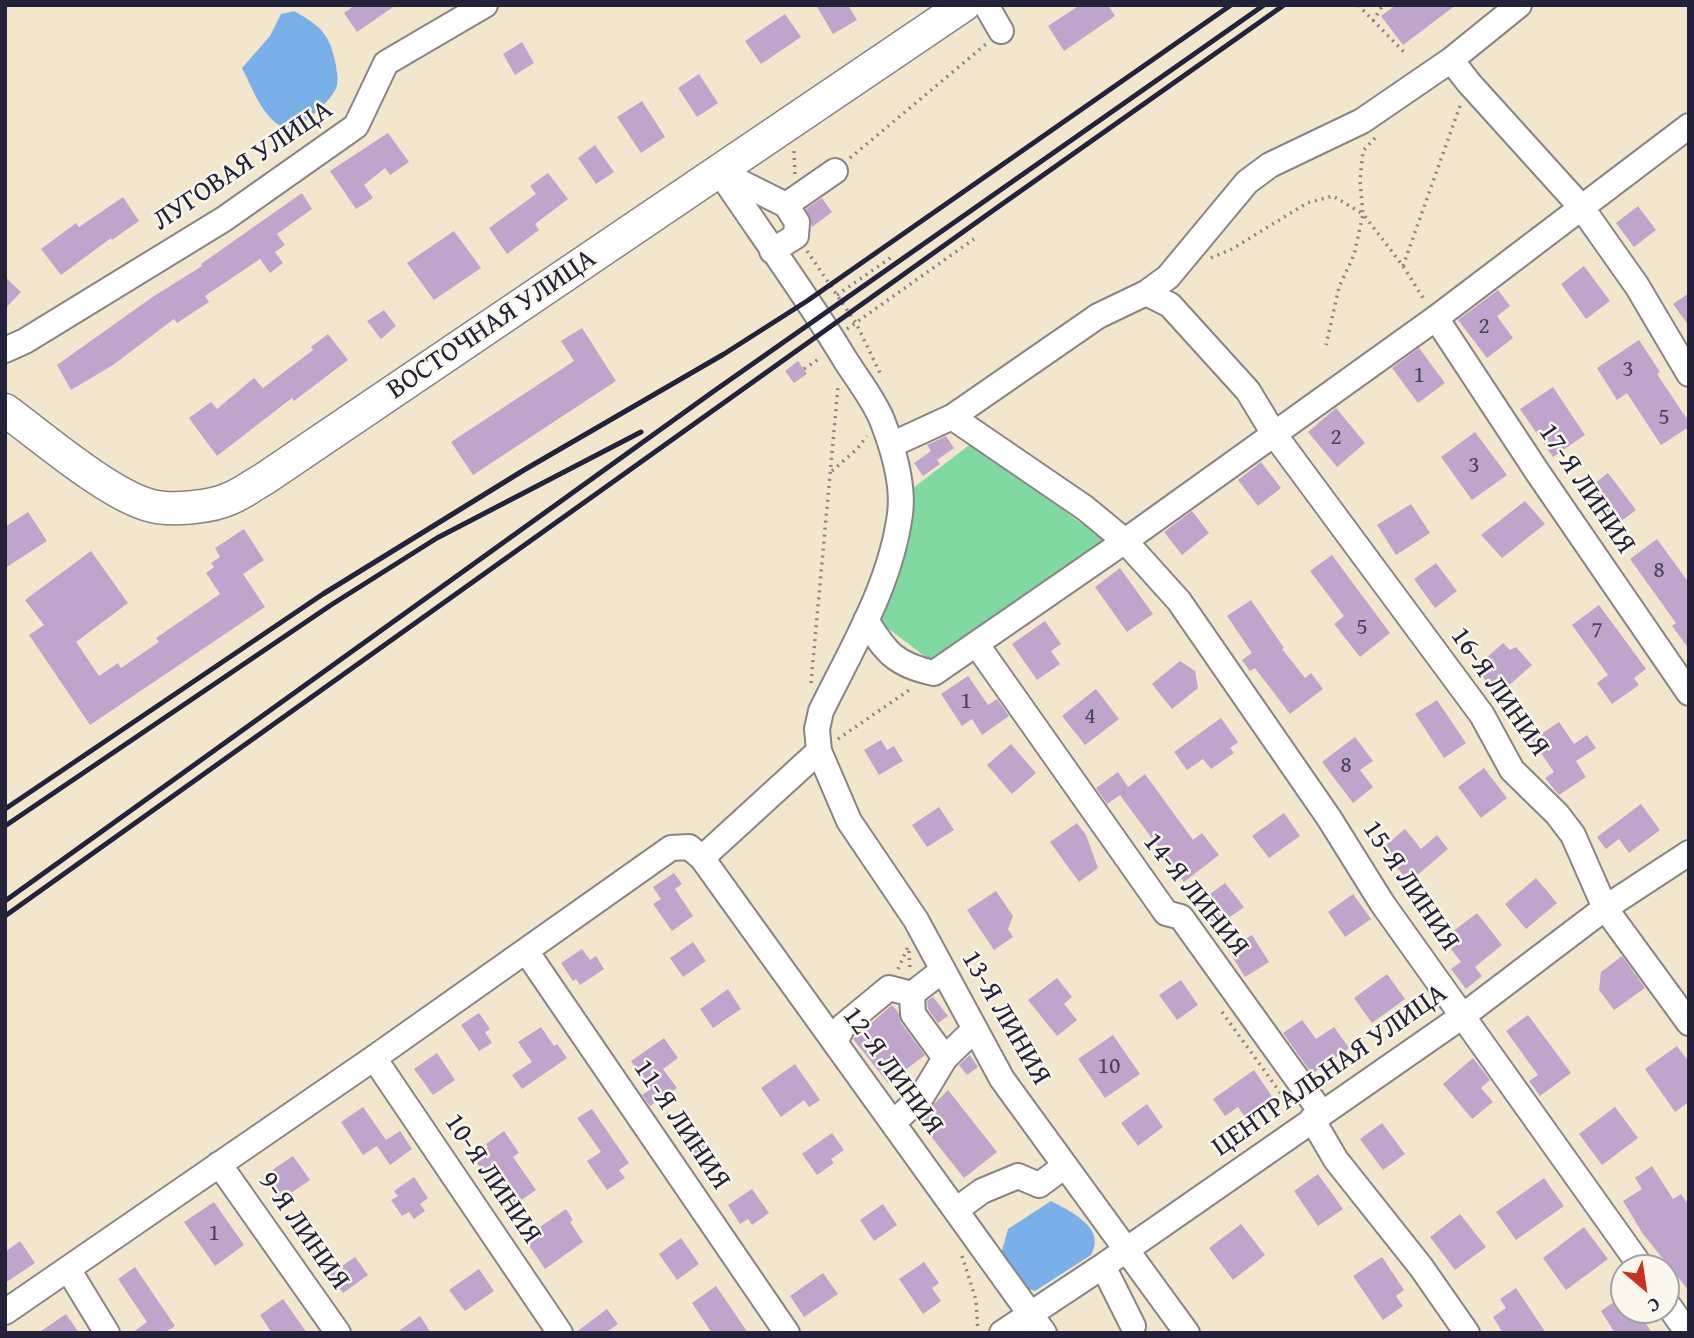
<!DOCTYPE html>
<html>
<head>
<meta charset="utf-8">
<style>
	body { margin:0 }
	#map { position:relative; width:1694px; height:1338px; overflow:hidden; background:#f2e7cd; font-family:"Gentium Book Plus",serif }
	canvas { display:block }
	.frame { position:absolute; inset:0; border:7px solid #22223b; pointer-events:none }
	.north { position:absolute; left:1610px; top:1254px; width:70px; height:70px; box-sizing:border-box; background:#fbf7ec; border:2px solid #a4a2a5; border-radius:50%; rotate:151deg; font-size:19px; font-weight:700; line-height:28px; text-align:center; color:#22223b }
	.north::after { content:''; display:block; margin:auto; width:24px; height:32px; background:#c8321e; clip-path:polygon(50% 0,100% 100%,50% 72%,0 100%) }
</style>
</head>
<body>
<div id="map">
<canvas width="1694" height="1338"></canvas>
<div class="frame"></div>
<div class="north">С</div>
</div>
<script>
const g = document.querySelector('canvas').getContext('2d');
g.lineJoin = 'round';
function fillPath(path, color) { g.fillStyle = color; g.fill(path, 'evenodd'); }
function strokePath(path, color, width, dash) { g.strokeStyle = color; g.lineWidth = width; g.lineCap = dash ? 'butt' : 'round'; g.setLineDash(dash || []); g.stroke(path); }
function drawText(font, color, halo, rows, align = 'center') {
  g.font = font + ' "Gentium Book Plus",serif'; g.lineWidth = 5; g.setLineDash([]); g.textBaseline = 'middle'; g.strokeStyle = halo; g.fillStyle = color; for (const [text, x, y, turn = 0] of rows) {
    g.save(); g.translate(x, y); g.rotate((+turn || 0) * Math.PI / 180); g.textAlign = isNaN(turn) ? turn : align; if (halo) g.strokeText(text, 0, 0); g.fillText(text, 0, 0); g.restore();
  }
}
const green = new Path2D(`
	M972 443 1108 543 934 663 878 621 909 544 913 488Z`);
const water = new Path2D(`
	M294 11C322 27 329 33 336 65 337 75 340 83 334 92 324 108 307 118 294 132 264 124 255 93 242 68L270 36 281 14Z
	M1051 1201C1070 1211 1107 1228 1091 1255L1035 1291 1019 1286 1001 1254 1008 1229Z`);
const building = new Path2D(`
	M355 5H396L357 32 344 13Z
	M816 5H848L857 20 833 34Z
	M1080 5H1108L1115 16 1064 51 1048 26Z
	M1396 5H1456L1403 45 1381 16Z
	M785 14 801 37 761 64 745 41Z
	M522 42 534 63 515 75 503 54Z
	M699 74 718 103 697 117 678 88Z
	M642 101 665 137 641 153 617 117Z
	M388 133 409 162 390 175 385 168 364 185 373 198 356 209 330 171Z
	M595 145 614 172 596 184 578 158Z
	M548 173 568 199 535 224 539 230 507 254 489 228 536 194 530 186Z
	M302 193 312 209 277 234 285 245 275 252 283 263 270 273 260 259 205 296 209 302 177 323 174 319 113 365 71 390 57 365 154 296 202 266 201 264Z
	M123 197 139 221 112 240 111 238 61 275 41 249 76 223 79 227Z
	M822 198 832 212 812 227 806 209Z
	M1638 206 1656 230 1634 247 1616 223Z
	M454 231 481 268 434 300 407 263Z
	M1584 266 1610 301 1586 319 1561 284Z
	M5 277 21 292 5 309Z
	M1498 290 1510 306 1497 316 1513 338 1487 358 1458 320Z
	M1689 293V326L1673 304Z
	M384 310 396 326 381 339 367 321Z
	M582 328 616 381 473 475 451 442 574 361 561 341Z
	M328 334 348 360 294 401 292 398 217 456 189 418 211 402 217 409 254 378 263 388 313 350 311 347Z
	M1639 340 1660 372 1657 374 1689 422V427L1661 445 1627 393 1617 400 1597 368Z
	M1419 348 1445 383 1418 403 1392 368Z
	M798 361 807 374 794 383 785 371Z
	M1553 387 1585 435 1553 457 1520 409Z
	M1336 408 1365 443 1337 467 1308 432Z
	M1475 432 1507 475 1472 500 1441 457Z
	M946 436 954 448 937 460 927 445Z
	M931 451 940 464 923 476 914 463Z
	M1261 462 1281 488 1258 506 1238 480Z
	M1608 473 1636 510 1613 527 1585 491Z
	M1525 501 1545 524 1502 558 1481 535Z
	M1411 504 1430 533 1396 555 1377 525Z
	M1192 511 1209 533 1182 555 1164 532Z
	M28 512 47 541 5 568V527Z
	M244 529 264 560 243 574 265 607 90 725 29 635 44 625 25 600 91 551 128 603 76 642 99 676 118 663 121 668 159 642 156 638 220 594 206 573 214 567 211 563 220 557 215 548Z
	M1657 539 1689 583V649L1672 626 1676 623 1630 559Z
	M1332 555 1390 633 1360 657 1334 624 1344 616 1310 571Z
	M1436 563 1457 591 1435 608 1414 579Z
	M1120 568 1153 614 1127 632 1095 587Z
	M1251 600 1284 648 1282 649 1305 678 1311 673 1323 689 1290 714 1255 668 1250 671 1242 660 1252 653 1227 616Z
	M1599 605 1646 669 1634 678 1639 685 1612 704 1597 683 1608 675 1572 625Z
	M1045 621 1061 644 1051 651 1060 664 1037 680 1012 644Z
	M1503 643 1510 650 1516 647 1532 665 1498 695 1475 668Z
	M1180 661 1195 671 1198 688 1172 709 1152 684Z
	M968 676 988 705 997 699 1009 716 982 735 972 719 962 726 941 694Z
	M1096 689 1119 719 1085 745 1062 716Z
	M1437 700 1466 743 1444 758 1415 714Z
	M1221 718 1238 742 1230 748 1234 753 1211 769 1203 759 1187 770 1174 752Z
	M1559 722 1574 744 1587 735 1596 748 1576 761 1586 777 1559 795 1545 778 1554 772 1532 740Z
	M1355 737 1373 761 1360 770 1373 787 1353 803 1322 762Z
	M881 740 887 750 894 746 903 761 879 775 864 750Z
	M1011 744 1036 773 1012 794 987 765Z
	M1484 768 1507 798 1481 818 1458 787Z
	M1118 772 1128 787 1145 774 1193 840 1202 833 1219 855 1184 882 1120 795 1107 804 1096 788Z
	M1641 804 1660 830 1629 853 1619 839 1606 849 1597 837Z
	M939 807 954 830 927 847 912 825Z
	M1284 813 1300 836 1269 858 1252 836Z
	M1077 823 1086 835 1098 868 1079 882 1050 842Z
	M1405 829 1421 849 1437 835 1448 849 1409 882 1381 849Z
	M674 873 682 884 675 889 693 916 672 931 653 904 661 899 653 887Z
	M1536 878 1557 903 1526 929 1505 904Z
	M1225 883 1244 907 1216 927 1198 903Z
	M996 891 1013 916 1008 929 1013 937 994 950 967 910Z
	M1353 894 1371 919 1345 937 1328 912Z
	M1477 913 1502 945 1475 967 1482 976 1466 989 1451 969 1461 962 1443 939Z
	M1252 935 1269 962 1245 977 1228 950Z
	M693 942 706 961 683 977 670 958Z
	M582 949 590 960 596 956 604 969 580 985 576 979 573 981 561 963Z
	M1622 956 1645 988 1614 1010 1599 990 1601 972Z
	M1387 974 1405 999 1372 1023 1354 998Z
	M1057 978 1072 997 1064 1004 1077 1020 1057 1036 1028 1000Z
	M1181 980 1198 1005 1177 1020 1159 995Z
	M728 989 741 1009 713 1028 700 1009Z
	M933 997 948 1016 938 1023 928 1009 927 1001Z
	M892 1005 898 1012 901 1023 925 1055 888 1083 853 1039Z
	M479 1013 490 1029 485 1032 492 1043 479 1051 461 1025Z
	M1528 1015 1571 1073 1540 1096 1529 1081 1538 1075 1506 1031Z
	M1302 1020 1316 1039 1334 1027 1349 1048 1312 1074 1283 1033Z
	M541 1027 554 1046 557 1044 567 1058 522 1089 512 1075 532 1062 518 1042Z
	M1113 1035 1140 1074 1105 1098 1078 1059Z
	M664 1038 678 1058 663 1069 677 1088 650 1106 642 1095 651 1089 631 1061Z
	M1677 1046 1689 1062V1102L1675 1112 1645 1069Z
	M437 1053 455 1080 433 1095 414 1069Z
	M970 1055 978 1067 967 1075 959 1065Z
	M1473 1058 1490 1080 1481 1088 1493 1102 1472 1119 1443 1084Z
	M795 1064 820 1100 809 1107 804 1100 781 1117 761 1088Z
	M1254 1070 1275 1101 1247 1120 1238 1107 1225 1116 1213 1099Z
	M948 1090 997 1152 964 1178 918 1120Z
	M1147 1104 1163 1127 1138 1146 1121 1123Z
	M363 1107 386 1140 363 1155 341 1122Z
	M1615 1107 1638 1138 1602 1165 1579 1134Z
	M592 1109 629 1163 619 1170 625 1178 607 1190 587 1161 601 1152 577 1118Z
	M1382 1123 1405 1154 1383 1170 1360 1139Z
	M697 1129 712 1150 696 1161 681 1140Z
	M400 1131 412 1149 390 1165 377 1146Z
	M504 1131 519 1153 513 1157 536 1190 511 1207 488 1174 486 1176 473 1157 488 1147 486 1144Z
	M832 1133 844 1150 831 1159 834 1163 817 1175 802 1154Z
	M293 1156 310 1180 279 1201 262 1177Z
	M1652 1166 1673 1199 1681 1194 1689 1206V1291L1643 1234 1623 1201 1642 1189 1635 1178Z
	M1318 1174 1343 1209 1318 1226 1294 1191Z
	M414 1177 428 1198 420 1204 425 1211 414 1219 409 1212 402 1216 391 1200 398 1196 394 1191Z
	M1544 1178 1564 1206 1516 1240 1496 1212Z
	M752 1189 769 1213 752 1225 748 1219 740 1224 728 1205Z
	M214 1202 244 1245 215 1266 184 1222Z
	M883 1204 897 1225 874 1241 860 1220Z
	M566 1209 573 1220 570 1222 583 1242 545 1269 524 1238Z
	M1460 1214 1486 1247 1455 1270 1430 1237Z
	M1241 1224 1265 1255 1233 1280 1209 1248Z
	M1584 1227 1608 1259 1566 1290 1543 1258Z
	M681 1238 699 1264 677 1280 659 1254Z
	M20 1241 35 1263 5 1283V1252Z
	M355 1257 368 1275 343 1293 330 1274Z
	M1382 1257 1404 1290 1396 1296 1403 1306 1383 1320 1353 1276Z
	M924 1262 939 1283 932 1288 941 1301 923 1314 899 1279Z
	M135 1267 175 1326 164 1333H132L147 1322 118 1279Z
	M479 1269 494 1291 465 1311 449 1290Z
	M823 1273 838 1294 804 1317 790 1296Z
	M716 1286 748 1333H712L692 1303Z
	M1516 1288 1546 1333H1503L1493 1317 1506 1308 1500 1299Z
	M1624 1295V1310H1637L1652 1333H1615L1601 1311Z
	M283 1299 307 1333H272L260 1315Z
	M607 1309 618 1324 605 1333H575Z
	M66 1314 79 1333H38Z
	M420 1316 431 1333H396Z`);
const path = new Path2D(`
	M1358 5 1404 52
	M1373 21 1383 5
	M1375 138 1363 151 1360 181 1363 214 1403 266 1425 301
	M794 151 795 175
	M850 158 986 44
	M807 251 856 323 880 373
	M1211 258 1232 249 1307 203 1333 196 1363 214 1354 255 1339 287 1326 345
	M1403 266 1461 103
	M837 295 893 256
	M847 329 974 239
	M804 369 820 358
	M832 471 857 449 867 436
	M811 683 838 387
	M838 739 912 688
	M909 951 910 972
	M898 969 908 947
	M1222 1012 1287 1102
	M962 1256 976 1300 978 1333`);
const minor = new Path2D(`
	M986 5 1001 31
	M1451 60 1469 83 1582 208 1637 286 1689 374
	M719 171C761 234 807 296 846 361 858 380 874 400 882 420 893 448 904 484 900 514 891 584 852 648 821 711L817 729 819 751 849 821 916 920 1002 1079 1187 1333
	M722 173 786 205 797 222 796 236 772 251
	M786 205 835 171
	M1146 293 1170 305 1248 391 1274 434 1482 715 1512 770 1557 814 1573 835 1605 908 1689 1023
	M1436 318 1538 473 1689 693
	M5 350 25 341 224 219 356 126 386 63 485 5
	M952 417 1085 508 1125 541 1179 601 1329 818 1382 903 1642 1268
	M891 445 952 417 1098 316 1146 293 1168 277 1247 182 1270 165 1362 121 1451 60 1519 5
	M866 620C886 653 896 665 934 673L1125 541 1436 318 1689 126
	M977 645 1166 913 1181 917 1321 1112
	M702 858 819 751
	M526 951 787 1333
	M912 994 913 1014 945 1058
	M835 1043 843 1026 889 988 912 994 943 970
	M374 1058 560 1333
	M1312 1119 1336 1160 1421 1267 1467 1333
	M893 1123 922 1096 945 1058 975 1029
	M219 1164 338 1333
	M956 1210 982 1191 1018 1176 1039 1185 1065 1166
	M1103 1266 1133 1326
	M68 1269 107 1333
	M1666 1302 1688 1333
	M5 1312 374 1058 671 848 689 847 702 858 1044 1333
	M1002 1333 1103 1266 1464 1015 1605 908 1689 853`);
const major = new Path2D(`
	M5 410C42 437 110 496 152 506 172 511 213 507 231 498 243 493 253 485 264 479L964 5`);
const rail = new Path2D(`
	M5 809 323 594 524 470 724 354 807 301 1231 5
	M5 826 331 605 437 538 641 432
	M5 901 714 391 1264 5
	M5 916 998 207 1284 5`);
const numberNames = [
	["2",1484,327],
	["3",1628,370],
	["1",1419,376],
	["5",1664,418],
	["2",1336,438],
	["3",1474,466],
	["8",1659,571],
	["5",1362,628],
	["7",1597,631],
	["1",966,702],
	["4",1090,717],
	["8",1346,766],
	["10",1109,1067],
	["1",214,1234]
];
const streetNames = [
	["ЛУГОВАЯ УЛИЦА",243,166,-34],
	["ВОСТОЧНАЯ УЛИЦА",492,325,-34],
	["17-Я ЛИНИЯ",1586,489,56],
	["16-Я ЛИНИЯ",1499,692,55],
	["15-Я ЛИНИЯ",1410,886,56],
	["14-Я ЛИНИЯ",1195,895,51],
	["13-Я ЛИНИЯ",1005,1018,60],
	["12-Я ЛИНИЯ",892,1071,54],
	["ЦЕНТРАЛЬНАЯ УЛИЦА",1330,1071,-35],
	["11-Я ЛИНИЯ",681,1125,56],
	["10-Я ЛИНИЯ",492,1179,56],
	["9-Я ЛИНИЯ",303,1231,55]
];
fillPath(green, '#7fd9a0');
fillPath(water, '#79b0e8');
fillPath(building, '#bfa5cc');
strokePath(minor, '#8a8484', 28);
strokePath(major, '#8a8484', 35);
strokePath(path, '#8a8484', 3.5, [2, 5]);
strokePath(minor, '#fff', 24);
strokePath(major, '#fff', 32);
strokePath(rail, '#22223b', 5);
drawText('24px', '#49435f', null, numberNames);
drawText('28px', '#22223b', '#fbf7ec', streetNames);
</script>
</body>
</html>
